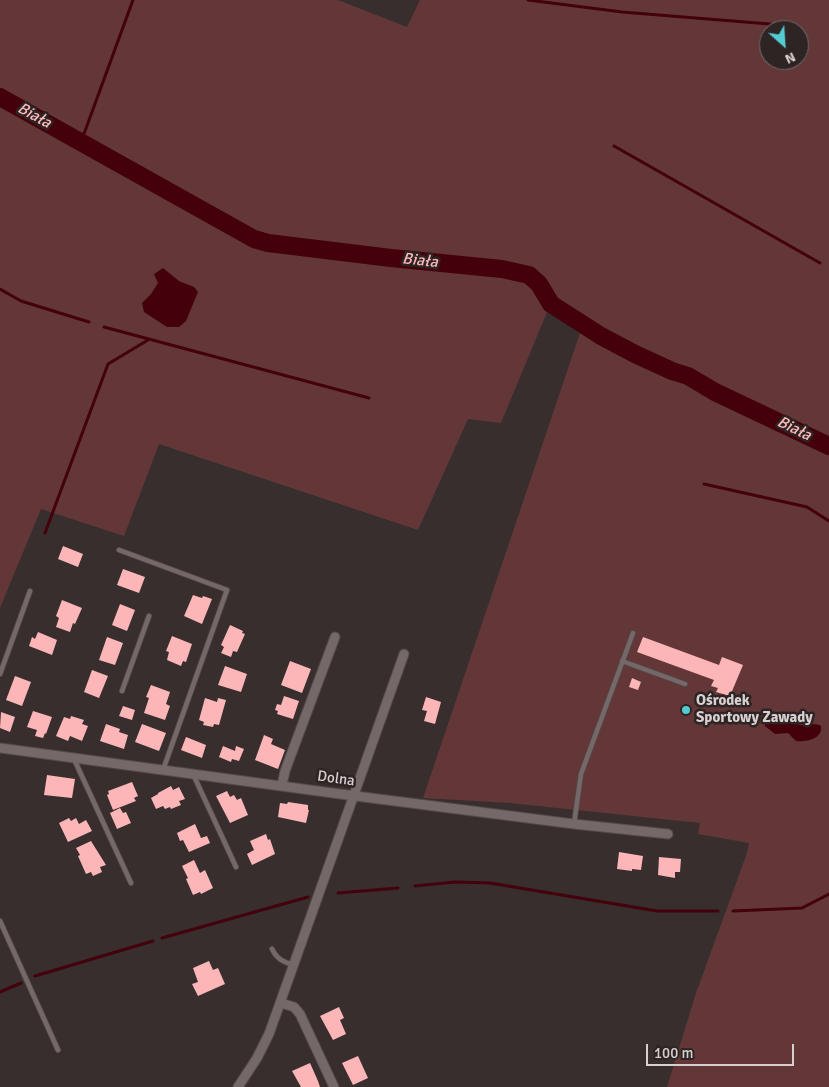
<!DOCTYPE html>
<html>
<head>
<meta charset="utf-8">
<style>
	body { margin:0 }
	#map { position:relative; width:829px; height:1087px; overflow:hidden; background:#382e2e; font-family:Signika,sans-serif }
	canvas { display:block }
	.north { position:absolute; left:759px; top:20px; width:50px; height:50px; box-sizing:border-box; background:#2e2424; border:1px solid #726969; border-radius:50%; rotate:154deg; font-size:14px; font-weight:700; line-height:20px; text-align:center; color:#d7d0d0 }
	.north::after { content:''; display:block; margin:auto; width:18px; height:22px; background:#52ccd0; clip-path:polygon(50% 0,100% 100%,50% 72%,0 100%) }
	.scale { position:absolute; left:646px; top:1044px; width:148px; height:22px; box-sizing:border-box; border:2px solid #d7d0d0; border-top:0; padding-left:6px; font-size:15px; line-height:18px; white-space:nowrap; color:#d7d0d0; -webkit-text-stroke:4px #2e2424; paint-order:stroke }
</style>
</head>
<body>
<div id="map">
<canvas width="829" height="1087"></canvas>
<div class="north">N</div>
<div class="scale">100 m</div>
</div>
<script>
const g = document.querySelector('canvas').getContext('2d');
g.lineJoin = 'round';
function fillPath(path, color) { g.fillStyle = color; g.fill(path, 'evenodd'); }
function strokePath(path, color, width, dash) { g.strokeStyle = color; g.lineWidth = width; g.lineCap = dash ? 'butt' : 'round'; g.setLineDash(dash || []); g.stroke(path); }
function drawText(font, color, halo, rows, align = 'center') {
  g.font = font + ' Signika,sans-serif'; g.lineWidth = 5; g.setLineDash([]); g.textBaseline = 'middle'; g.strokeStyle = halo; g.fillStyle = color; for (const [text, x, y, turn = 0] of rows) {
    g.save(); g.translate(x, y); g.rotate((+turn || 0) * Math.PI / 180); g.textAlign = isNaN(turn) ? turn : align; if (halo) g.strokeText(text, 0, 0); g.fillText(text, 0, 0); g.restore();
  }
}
const green = new Path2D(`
	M0 0H338L407 27 420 0H829V1087H667L696 993 747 853 749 843 698 834 700 823 510 803 423 798 581 330 547 312 501 423 468 419 418 530 159 444 124 536 41 509 0 608ZM769 30H799V60H769Z`);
const water = new Path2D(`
	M163 268 179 281 194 287 198 292 186 321 179 327H167L144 312 142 303 151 294 158 283 154 274Z
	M776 712C785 713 789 721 797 724 806 727 813 722 821 726 823 739 806 742 796 741L788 733 775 734 765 726 764 719 770 713Z`);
const stream = new Path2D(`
	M528 0 622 12 782 25
	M81 142 133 0
	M614 146 820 263
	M0 289 21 301 89 322
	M104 327 369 398
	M704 484 807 507 829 521
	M45 533 108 364 148 340
	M415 886 455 882 490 883 657 911H718
	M338 893 398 888
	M733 911 802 908 829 894
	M162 938 308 897
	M35 976 153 941
	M0 992 21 983`);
const river = new Path2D(`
	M0 97 254 239 268 243 391 258 502 269 529 275 539 284 551 304 601 336 635 354 672 371 688 376 715 392 829 446`);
const building = new Path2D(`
	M63 546 83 554 78 567 58 559Z
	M123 569 145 577 139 593 117 585Z
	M193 595 202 598 203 596 212 599 202 624 184 616Z
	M62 600 82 608 75 624 73 623 70 632 56 627 59 618 56 616Z
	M120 604 135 610 127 631 112 625Z
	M230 625 243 631 242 633 245 634 237 652 233 651 231 657 221 653 224 647 221 645Z
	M38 632 57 640 52 655 29 646 32 637 35 639Z
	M172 636 192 644 186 662 183 661 181 666 167 660 169 652 166 651Z
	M107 637 123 643 115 665 99 660Z
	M643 637 719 665 722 657 743 665 730 696 716 692 718 688 711 686 714 680 637 652Z
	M290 661 311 669 302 693 281 685Z
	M225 666 247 674 241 692 218 685Z
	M92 670 108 676 99 698 84 692Z
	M15 676 31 682 22 706 6 700Z
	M632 678 641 682 638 690 629 687Z
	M151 685 170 692 166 704 170 706 165 720 144 713 149 698 146 697Z
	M284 696 299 701 293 719 277 714 278 711 275 710 277 704 281 705Z
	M426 697 441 702 435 724 424 721 427 711 422 710Z
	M205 698 217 702 218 698 226 700 219 725 214 724 213 727 203 725 204 722 199 720Z
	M123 706 135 710 132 720 119 716Z
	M33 711 52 717 46 734 45 733 43 738 35 736 37 730 27 727Z
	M1 712 15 717 10 732 0 728Z
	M71 716 84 720 82 724 88 726 82 741 70 736 68 741 56 736 64 717 70 719Z
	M106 724 120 729 119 732 128 735 124 749 100 741Z
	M142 724 166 733 159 751 135 742Z
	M264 735 273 739 271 744 285 750 278 769 255 760Z
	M186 737 206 745 202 758 181 750Z
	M223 746 235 751 236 746 244 749 239 761 232 759 231 762 219 757Z
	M47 775 75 779 72 798 44 795Z
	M132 782 138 796 134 798 136 801 113 810 107 795 109 794 108 791Z
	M171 786 173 790 179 787 185 799 179 801 181 805 171 809 170 807 165 809 163 806 156 809 151 798 158 794V793Z
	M227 791 230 797 234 795 237 800 241 798 248 815 230 823 216 796Z
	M288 802 308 805V810H309L306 823 278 817 280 803 287 804Z
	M120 808 123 813 126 812 131 823 117 829 110 813Z
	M69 818 71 821 76 818 79 824 86 820 92 831 68 842 59 823Z
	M195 824 201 838 207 836 210 843 189 852 183 840 180 841 177 833Z
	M266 834 268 840 270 839 275 854 252 865 247 854 254 850 250 841Z
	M91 841 106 865 100 867 102 872 93 876 91 872 86 874 78 856 80 855 76 848Z
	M619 852 643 856 641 870 632 869V871L617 869Z
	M659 857 681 859 680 872H675V878L658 875Z
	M194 860 200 873 205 870 213 888 201 894 200 892 193 895 186 879 188 878 182 866Z
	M209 961 213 970 218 968 225 984 198 996 192 984 198 982 193 968Z
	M339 1007 344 1018 340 1020 346 1034 333 1040 320 1016Z
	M358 1056 368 1078 353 1085 342 1063Z
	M310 1063 318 1081 320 1087H301L292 1071Z`);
const service = new Path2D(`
	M119 550 227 590 163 770
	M622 661 685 684
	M0 674 30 591
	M122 691 149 616
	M74 759 131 883
	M193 774 236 867
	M574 824 581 774 633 633
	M0 921 58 1050
	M272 949C277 959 283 962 294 965`);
const minor = new Path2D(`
	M0 748 340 794 574 824 668 834
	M282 785 285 771 335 637
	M281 1003 294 1007 300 1014 334 1087
	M238 1087 257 1058 269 1034 404 654`);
const markers = [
	[686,710,5,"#52ccd0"]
];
const poiNames = [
	["Ośrodek",696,701],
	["Sportowy Zawady",696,718]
];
const streetNames = [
	["Dolna",336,779,8]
];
const waterNames = [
	["Biała",34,116,29],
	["Biała",420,261,6],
	["Biała",794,429,26]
];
fillPath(green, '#633738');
fillPath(water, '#44000b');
strokePath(stream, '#44000b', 3);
strokePath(river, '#44000b', 18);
fillPath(building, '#fcb6b7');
strokePath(service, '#534a4a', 6);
strokePath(minor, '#534a4a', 11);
strokePath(service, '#746868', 4.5);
strokePath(minor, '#746868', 9);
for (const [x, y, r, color] of markers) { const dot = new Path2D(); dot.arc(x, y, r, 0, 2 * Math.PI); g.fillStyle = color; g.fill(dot); strokePath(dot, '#2e2424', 2); }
drawText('bold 15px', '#d7d0d0', '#2e2424', poiNames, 'left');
drawText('15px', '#d7d0d0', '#2e2424', streetNames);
drawText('italic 16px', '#febabb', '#2e2424', waterNames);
</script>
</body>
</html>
